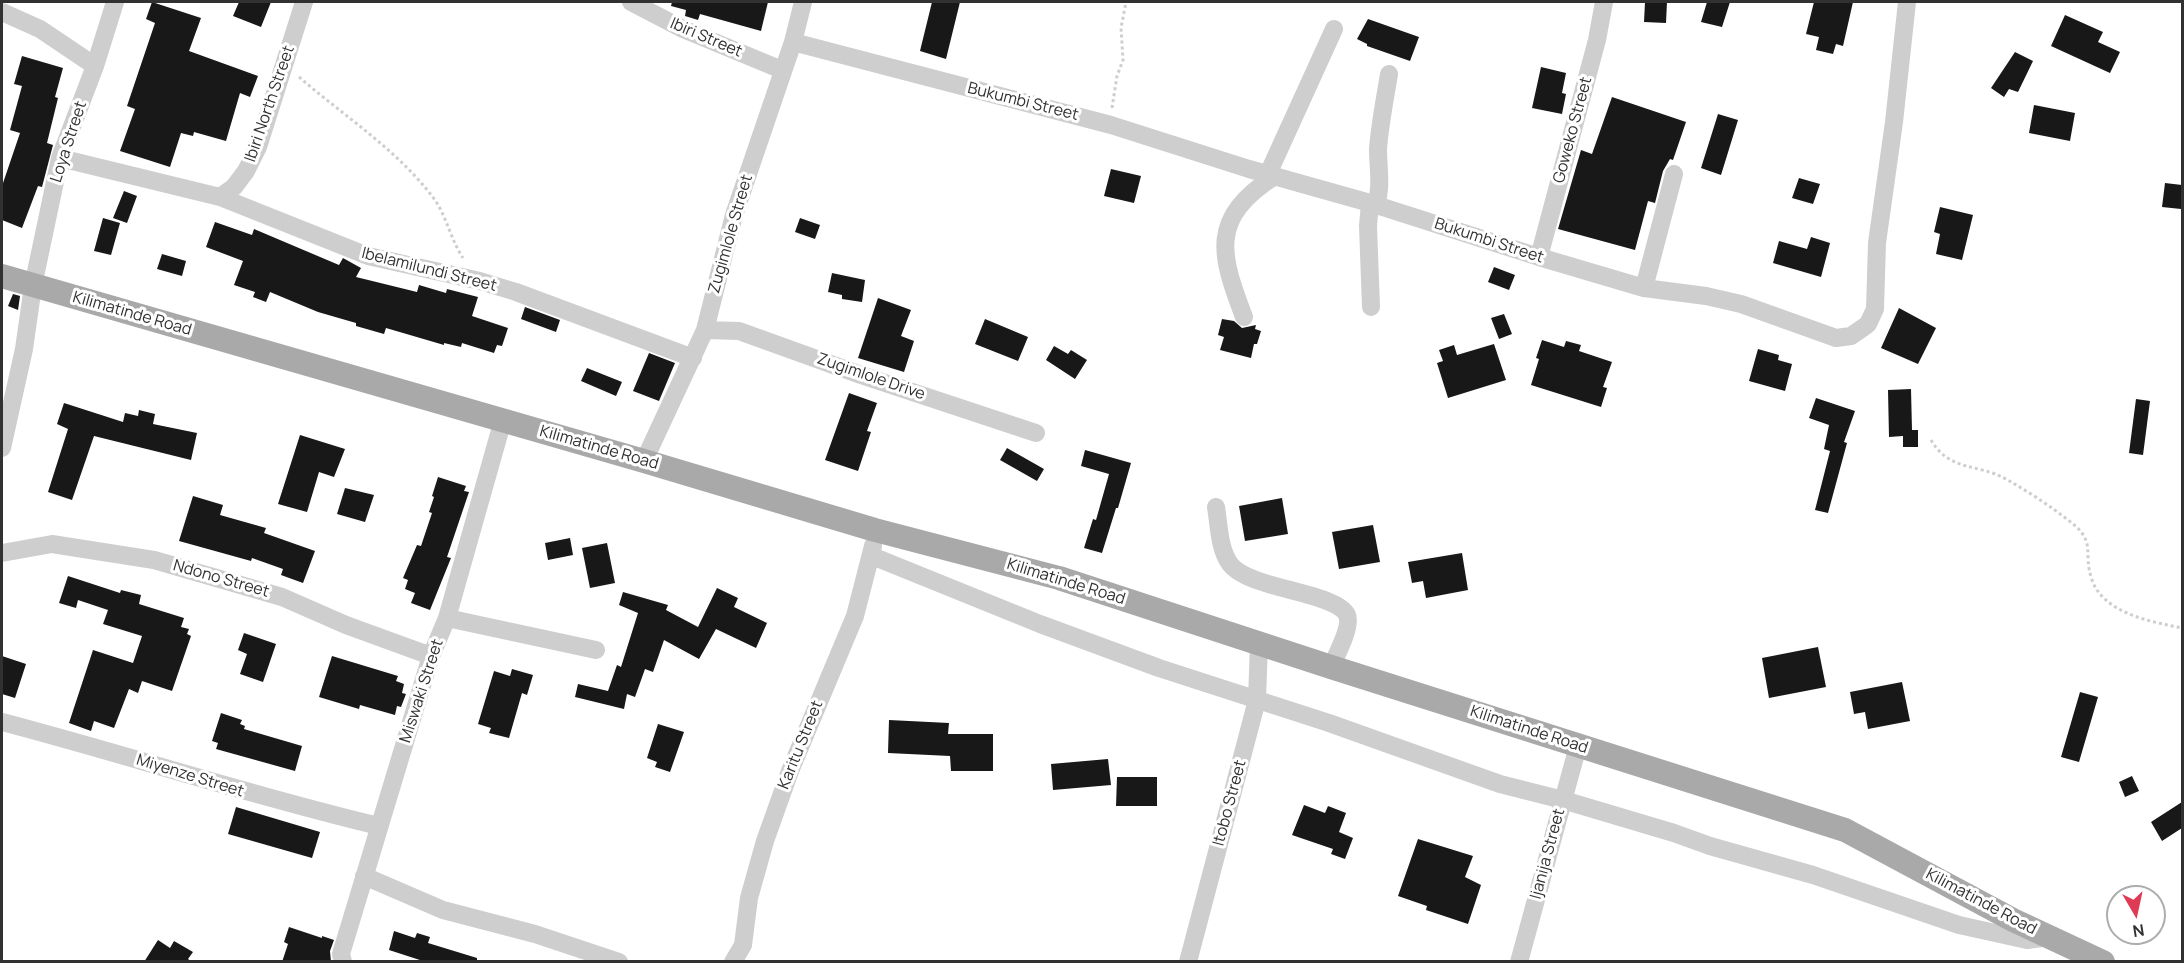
<!DOCTYPE html>
<html>
<head>
<meta charset="utf-8">
<style>
	body { margin:0 }
	#map { position:relative; width:2184px; height:963px; overflow:hidden; background:#fff; font-family:Manrope,sans-serif }
	canvas { display:block }
	.frame { position:absolute; inset:0; border:3px solid #313131; pointer-events:none }
	.north { position:absolute; left:2106px; top:885px; width:60px; height:60px; box-sizing:border-box; background:#fff; border:2px solid #adadad; border-radius:50%; rotate:171deg; font-size:16px; font-weight:700; line-height:24px; text-align:center; color:#313131 }
	.north::after { content:''; display:block; margin:auto; width:21px; height:27px; background:#de3c55; clip-path:polygon(50% 0,100% 100%,50% 72%,0 100%) }
</style>
</head>
<body>
<div id="map">
<canvas width="2184" height="963"></canvas>
<div class="frame"></div>
<div class="north">N</div>
</div>
<script>
const g = document.querySelector('canvas').getContext('2d');
g.lineJoin = 'round';
function fillPath(path, color) { g.fillStyle = color; g.fill(path, 'evenodd'); }
function strokePath(path, color, width, dash) { g.strokeStyle = color; g.lineWidth = width; g.lineCap = dash ? 'butt' : 'round'; g.setLineDash(dash || []); g.stroke(path); }
function drawText(font, color, halo, rows, align = 'center') {
  g.font = font + ' Manrope,sans-serif'; g.lineWidth = 6; g.setLineDash([]); g.textBaseline = 'middle'; g.strokeStyle = halo; g.fillStyle = color; for (const [text, x, y, turn = 0] of rows) {
    g.save(); g.translate(x, y); g.rotate((+turn || 0) * Math.PI / 180); g.textAlign = isNaN(turn) ? turn : align; if (halo) g.strokeText(text, 0, 0); g.fillText(text, 0, 0); g.restore();
  }
}
const building = new Path2D(`
	M152 2 201 18 189 51 258 76 250 97 240 93 226 141 194 132 193 136 181 133 170 167 120 151 135 109 127 106 155 23 146 19Z
	M239 2H271L261 27 233 16Z
	M672 2H768L761 31 700 14 698 20 685 16 686 10 671 6Z
	M932 2H960L946 59 920 51Z
	M1645 2H1667L1666 23 1644 22Z
	M1707 2H1730L1722 27 1701 22Z
	M1814 2H1853L1843 46 1836 44 1833 54 1816 50 1819 37 1806 34Z
	M2065 15 2103 32 2098 42 2120 52 2110 73 2051 46Z
	M1368 19 1419 37 1410 61 1367 46V44L1357 39Z
	M2015 52 2033 61 2018 92 2009 89 2004 97 1991 88Z
	M22 56 63 68 55 97 58 98 47 143 53 145 42 187 38 186 22 228 2 220V186L20 133 10 130 22 86 14 84Z
	M1541 67 1566 73 1562 93 1566 94 1562 114 1532 108Z
	M1612 97 1686 122 1673 160 1670 159 1663 171 1655 203 1648 201 1635 250 1558 229 1581 150 1592 154Z
	M2034 105 2075 113 2070 141 2029 133Z
	M1718 114 1738 120 1721 175 1701 168Z
	M1111 169 1141 176 1134 203 1104 196Z
	M1799 178 1820 184 1813 204 1792 198Z
	M2165 183 2182 185 2181 209 2162 207Z
	M124 191 137 196 127 223 113 218Z
	M1940 207 1973 215 1962 260 1936 254 1940 234 1934 232Z
	M103 218 120 223 111 255 94 251Z
	M800 218 820 225 815 239 795 232Z
	M215 222 252 235 254 229 339 265 343 258 361 268 356 277 417 292 419 285 446 293 447 289 478 297 472 316 508 328 502 346 497 345 494 353 462 343 461 347 444 343V345L386 328 384 334 356 326V323L318 312 270 292 266 302 253 297 255 292 234 285 243 261 206 247Z
	M1811 237 1830 243 1821 277 1773 263 1779 241 1807 249Z
	M162 254 186 261 182 276 157 269Z
	M1494 267 1515 275 1509 290 1488 282Z
	M832 273 865 280 862 302 842 299V295L828 292Z
	M13 294 20 296 18 310 8 306Z
	M878 298 911 310 901 336 914 341 904 372 858 358Z
	M525 307 560 320 556 332 521 319Z
	M1899 308 1936 328 1918 364 1881 348Z
	M1504 314 1512 334 1499 339 1491 318Z
	M985 319 1028 337 1018 361 975 344Z
	M1222 319 1234 321 1242 328 1256 325 1255 329 1261 331 1257 344H1254L1251 358 1220 350 1224 337 1218 335Z
	M1542 340 1564 347 1566 341 1581 345 1579 351 1612 362 1603 387 1607 388 1601 407 1531 385 1539 359 1536 358Z
	M1494 344 1506 380 1448 398 1437 363 1443 361 1439 350 1454 345 1457 355Z
	M1054 346 1068 354 1071 350 1087 360 1075 379 1046 360Z
	M1758 349 1779 355 1778 360 1792 364 1785 391 1749 381Z
	M649 353 675 363 659 401 633 391Z
	M587 368 622 382 616 396 581 381Z
	M1911 389 1912 430H1918V447H1903V436L1889 437 1888 390Z
	M849 393 877 403 867 431 871 432 858 471 825 460Z
	M1816 398 1855 411 1844 442 1847 443 1828 513 1815 510 1830 451 1824 449 1829 425 1809 418Z
	M2136 399 2150 401 2143 455 2129 453Z
	M64 403 123 422 125 413 138 416 139 410 155 414 153 424 197 433 191 460 94 436 72 500 48 492 68 429 57 424Z
	M300 435 345 449 334 477 319 472 307 512 278 504Z
	M1007 448 1044 469 1037 481 1000 460Z
	M1085 450 1131 463 1118 508H1116L1102 553 1084 548 1093 519 1096 520 1109 474 1081 466Z
	M438 477 466 486 464 491 469 492 447 557 451 558 430 610 411 603 415 593 405 589 408 580 403 578 417 545 421 546 432 513 429 512 434 497 432 496Z
	M345 488 374 495 365 522 337 514Z
	M193 496 223 505 220 515 266 528 264 533 315 551 303 583 281 575 283 569 252 558 251 561 179 541Z
	M1282 498 1288 534 1245 541 1239 506Z
	M1373 525 1380 562 1339 569 1332 532Z
	M570 538 573 555 548 560 545 543Z
	M607 543 615 583 590 588 582 548Z
	M1462 553 1468 590 1426 598 1423 581 1412 583 1408 562Z
	M68 576 120 593 121 590 141 595 139 604 184 618 181 627 189 629 187 634 191 636 172 691 142 681 138 693 129 689 114 728 94 721 91 731 69 723 93 650 133 663 142 636 103 624 108 610 78 600 76 608 59 603Z
	M717 588 738 598 734 607 767 623 756 648 716 629 699 659 664 640 653 672 645 669 635 697 627 694 624 709 575 697 578 684 608 691 617 665 621 667 638 613 619 605 623 592 668 605 666 610 698 627Z
	M244 633 276 644 263 682 240 674 247 654 238 650Z
	M1818 647 1826 687 1769 698 1762 658Z
	M2 656 26 664 15 698 2 694Z
	M332 656 398 676 396 681 404 684 402 693 406 694 401 707 397 706 395 715 360 705 359 709 319 697Z
	M512 669 533 675 527 695 522 693 509 738 489 733 491 728 478 724 494 671 510 676Z
	M1902 682 1910 721 1868 729 1865 712 1854 714 1850 692Z
	M2080 692 2098 697 2079 762 2061 757Z
	M221 713 242 720 240 724 245 726 244 729 302 746 295 771 216 749 218 743 212 741Z
	M889 720 949 723 948 734H993V771H951L950 756 888 753Z
	M658 724 684 732 670 772 655 767 657 762 647 758Z
	M1108 759 1111 785 1053 790 1051 764Z
	M2132 776 2139 791 2125 797 2119 782Z
	M1117 777H1157V806H1116Z
	M2182 802V828L2162 841 2151 822Z
	M1304 805 1325 813 1328 806 1346 813 1339 832 1353 838 1345 859 1331 854 1333 849 1292 835Z
	M236 807 320 832 312 858 228 834Z
	M1418 839 1473 856 1465 877 1481 885 1468 924 1426 910 1427 906 1398 896Z
	M289 927 322 938V936L334 940 330 951 331 962H282L288 944 284 942Z
	M394 931 415 938 417 933 430 937 428 943 477 958V962H426L389 950Z
	M158 940 170 948 174 941 193 952 188 959 192 962H144Z`);
const path = new Path2D(`
	M299 77C345 117 398 150 435 200 447 218 451 240 463 258
	M1112 108 1117 76 1123 60 1121 28 1126 2
	M1931 440C1950 472 1977 463 2006 479 2027 491 2049 505 2068 520 2098 542 2082 551 2092 580 2104 614 2153 622 2182 628`);
const minor = new Path2D(`
	M631 2 683 29 782 70
	M2 12 40 29 95 66
	M793 42 1111 125 1249 169 1370 203 1539 257 1644 288 1706 296 1741 304 1836 338 1851 336 1864 327 1868 324 1875 309 1877 243 1894 122 1907 2
	M60 158 220 197 368 256 480 281 516 292 693 358
	M1268 174 1334 29
	M220 197 234 187 246 171 258 147 304 2
	M1370 203 1368 226 1371 307
	M1376 205C1382 186 1378 168 1378 149 1380 123 1385 99 1389 74
	M1539 257 1597 40 1604 2
	M1644 288 1674 174
	M1244 317C1220 254 1209 218 1275 176
	M705 330 739 331 861 375 1036 433
	M2 448 24 349 33 286 60 158 95 66 115 2
	M644 461 705 330 734 215 793 42 803 2
	M1216 507C1219 525 1219 549 1230 564 1248 589 1336 592 1347 615 1352 626 1336 656 1331 667
	M2 553 52 544 154 560 282 597 346 625 431 656
	M872 556 1040 624 1159 668 1329 723 1500 784 1563 800 1674 833 1710 846 1813 875 1959 925 2027 940 2049 937
	M447 618 596 650
	M2 722C128 755 252 796 379 826
	M364 876 443 910 535 934 619 962
	M343 962 341 954 431 656 447 618 503 420
	M733 962 743 945 749 898 765 841 790 771 855 616 873 546
	M1188 962 1257 700 1259 643
	M1519 962 1578 746`);
const major = new Path2D(`
	M2 276 644 461 875 530 1059 578 1331 667 1845 830 2013 920 2103 962`);
const streetNames = [
	["Ibiri Street",706,38,23],
	["Bukumbi Street",1023,102,14],
	["Ibiri North Street",270,104,-71],
	["Goweko Street",1573,130,-75],
	["Loya Street",69,142,-72],
	["Zugimlole Street",731,234,-74],
	["Bukumbi Street",1489,241,18],
	["Ibelamilundi Street",429,270,14],
	["Kilimatinde Road",132,314,16],
	["Zugimlole Drive",871,377,19],
	["Kilimatinde Road",599,448,16],
	["Ndono Street",221,579,16],
	["Kilimatinde Road",1066,582,17],
	["Miswaki Street",422,691,-72],
	["Kilimatinde Road",1529,730,18],
	["Karitu Street",801,745,-68],
	["Miyenze Street",190,776,17],
	["Itobo Street",1230,803,-75],
	["Ijanija Street",1548,854,-75],
	["Kilimatinde Road",1981,902,28]
];
fillPath(building, '#181818');
strokePath(path, '#cecece', 3, [3, 3]);
strokePath(minor, '#cecece', 18);
strokePath(major, '#a9a9a9', 24);
drawText('16px', '#313131', '#fff', streetNames);
</script>
</body>
</html>
